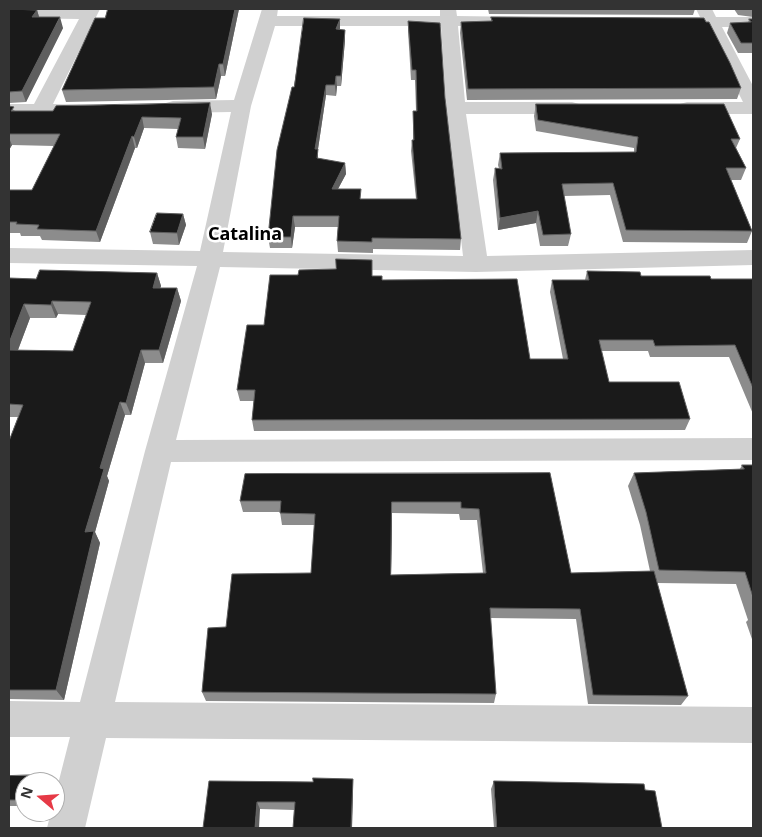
<!DOCTYPE html>
<html>
<head>
<meta charset="utf-8">
<style>
	body { margin:0 }
	#map { position:relative; width:762px; height:837px; overflow:hidden; background:#fff; font-family:"Noto Sans",sans-serif }
	canvas { display:block }
	.frame { position:absolute; inset:0; border:10px solid #333; pointer-events:none }
	.north { position:absolute; left:15px; top:772px; width:50px; height:50px; box-sizing:border-box; background:#fff; border:1px solid #adadad; border-radius:50%; rotate:288deg; font-size:14px; font-weight:700; line-height:20px; text-align:center; color:#333 }
	.north::after { content:''; display:block; margin:auto; width:18px; height:22px; background:#e63946; clip-path:polygon(50% 0,100% 100%,50% 72%,0 100%) }
</style>
</head>
<body>
<div id="map">
<canvas width="762" height="837"></canvas>
<div class="frame"></div>
<div class="north">N</div>
</div>
<script>
const g = document.querySelector('canvas').getContext('2d');
g.lineJoin = 'round';
function fillPath(path, color) { g.fillStyle = color; g.fill(path, 'evenodd'); }
function strokePath(path, color, width, dash) { g.strokeStyle = color; g.lineWidth = width; g.lineCap = dash ? 'butt' : 'round'; g.setLineDash(dash || []); g.stroke(path); }
function drawText(font, color, halo, rows, align = 'center') {
  g.font = font + ' "Noto Sans",sans-serif'; g.lineWidth = 5; g.setLineDash([]); g.textBaseline = 'middle'; g.strokeStyle = halo; g.fillStyle = color; for (const [text, x, y, turn = 0] of rows) {
    g.save(); g.translate(x, y); g.rotate((+turn || 0) * Math.PI / 180); g.textAlign = isNaN(turn) ? turn : align; if (halo) g.strokeText(text, 0, 0); g.fillText(text, 0, 0); g.restore();
  }
}
const minor = new Path2D(`
	M9 9H100L53 104 99 105 102 109 99 113 9 116V104H34L79 19 9 18Z
	M262 9H278L277 16H440V9H456L457 16 528 17 530 21 528 25 522 26H458L465 102H572L579 104 582 108 579 112 572 114H466L487 256 753 250V265L476 272 220 267 176 440 753 438V460L171 462 115 702 753 707V743L106 738 85 828H47L51 812H55V796L70 737H9V701L80 702 145 451 197 266 9 263V248L200 251 231 112 173 113 166 111 163 107 166 103 173 101 234 100ZM275 26H441L446 108 463 256 223 252 251 106Z
	M696 9H712L716 17H753V27H722L753 86V114H687L680 112 677 108 680 104 687 102H743L705 27 666 26 664 22 666 18 700 17Z`);
const wall = new Path2D(`
	M9 9 37 10 39 17 63 28 26 102 9 103Z
	M239 9 225 76H221L216 99 66 102 62 90 105 18Z
	M488 9H695L693 15 489 14Z
	M734 9H753V17L738 15Z
	M491 17 741 88 737 99 467 100 460 33 461 22 491 21Z
	M749 19H753V53H738L727 33 730 23H748Z
	M408 21 445 98 461 239 460 250 373 249V253L338 252 337 241 338 227H295L292 248H270L268 237 294 87 340 30H345V40L341 86H337L336 96 326 95 318 149V159L345 163 346 174 338 189 361 199H416L411 151 412 140H413V111H416L415 80H411L408 31Z
	M536 104 740 139 736 148 746 168 741 180H731L752 231 747 243 623 242 610 195 564 196 571 234 568 246H540L536 223 498 230 493 180 495 168 499 169 498 165 500 153 634 152V148L536 131 534 116Z
	M9 106 15 111 212 114 205 149 178 148 176 137 178 129 144 128 137 148H135L100 242 42 240 40 236H21L20 233H9V190H32L54 146 12 145 9 150Z
	M183 214 186 225 179 245 153 244 150 232Z
	M587 271 641 276 711 279H753V414L729 357H650L648 351H601L609 382 690 419 685 430 254 431 252 420 254 401H240L237 390 264 325 373 276 530 359H563L550 292 552 280H585Z
	M157 273 161 286 160 288H177L181 301 163 363H145L131 415H125L107 476 109 481 95 532 100 543 64 700 9 699V441L18 417H9V278L36 279ZM58 314 86 315 73 351 18 350 30 318H56Z
	M742 465H753V642L746 622 748 620 736 584 657 583 688 696 681 705 588 704 576 619 490 618 496 694 494 703 206 701 202 692 226 627 311 573 315 525H282L280 512H243L240 501 550 473 571 573 650 571 640 525 628 486 634 473 740 469ZM392 513 459 514 460 520H477L483 573 391 575Z
	M9 776 25 782V806H9Z
	M353 779V787L352 828H293L294 810 260 809 209 781 313 782Z
	M494 781 645 790 662 828H494L491 789Z`);
const shadedWall = new Path2D(`
	M235 9H239L225 76 223 64Z
	M37 10 40 20 32 17Z
	M60 17 63 28 26 102 22 91Z
	M340 19V29L337 39 336 29Z
	M345 30V40L341 86V76Z
	M219 64 221 76 216 99 214 87Z
	M336 76 337 86 336 96 335 85Z
	M326 85V95L318 149V169L315 149Z
	M210 103 212 114 205 149 203 137Z
	M142 117 144 128 137 148 134 137Z
	M132 136 135 148 100 242 96 231Z
	M9 138 12 145 9 150Z
	M345 163 346 174 332 200V189Z
	M538 211 536 223 498 230 500 218Z
	M183 214 186 225 179 245 177 233Z
	M293 216 295 227 292 248 291 237Z
	M157 273 161 286 156 301 153 288Z
	M177 288 181 301 163 363 159 350Z
	M52 301 58 314 56 318 51 305Z
	M24 304 30 318 13 363 9 355V343Z
	M141 350 145 363 131 415 126 403Z
	M120 402 125 415 107 476 109 481 95 532 100 543 64 700 56 690 85 532 100 468Z
	M40 775 48 782H39Z
	M353 779V787L352 828H351Z
	M257 802 260 809 259 828H255Z`);
const building = new Path2D(`
	M9 9 37 10 32 17H60L22 91 9 92Z
	M108 9H235L223 64H219L214 87 62 90 95 18H105Z
	M491 17 704 18 706 22H709L730 63 741 88 468 89 461 22 492 21Z
	M304 18 340 19 336 29 345 30 341 76H336L335 85H326L315 149H318L317 158 345 163 332 189H361L360 199H417L412 140H414L413 111H417L416 70H412L408 21 440 23 445 98 461 239 372 238V242L337 241 339 216H293L291 237H268L277 150 292 87H294Z
	M749 19H753V43H741L730 23 751 22Z
	M210 103 203 137H176L181 118 142 117 134 137 132 136 96 231 37 229 39 225 16 224 17 222H9V190H32L60 134H9V106L14 107 11 111H53L56 106Z
	M536 104H724L740 139H731L746 168H726L752 231 626 230 613 183 562 184 571 234 543 235 538 211 500 218 495 168 502 169 500 153 636 152 638 137 538 120Z
	M157 213 183 214 177 233 150 232Z
	M336 259 372 260V276H382V280L517 279 530 359H568L552 280H589L587 271 640 272 641 276H710L711 279H753V388L735 345 655 346 653 340H599L609 382H679L690 419 252 420 255 390H237L247 325H264L270 275H298L299 270 336 269Z
	M40 270 157 273 153 288H177L159 350H141L126 403 120 402 100 468 104 469 85 532 94 531 56 690H9V441L23 405 9 404V350L73 351 91 302 52 301 51 305 24 304 9 343V278L36 279Z
	M742 465H753V597L745 572 659 570 646 512 634 473 744 469Z
	M550 473 571 573 654 571 688 696 593 695 580 609 490 608 496 694 202 692 208 628 226 627 232 574 311 573 315 514 280 513 281 501H240L245 474ZM392 502H461V508L479 509 486 573 391 575Z
	M40 775 39 782H25V800H9V776Z
	M313 778 353 779 351 828H293L295 802H257L255 828H203L209 781 313 782Z
	M494 781 644 784 645 790 655 791 662 828H497Z`);
const quarterNames = [
	["Catalina",245,235]
];
fillPath(minor, '#d0d0d0');
fillPath(wall, '#8c8c8c');
fillPath(shadedWall, '#5f5f5f');
fillPath(building, '#1a1a1a');
strokePath(building, '#5f5f5f', 1);
drawText('bold 18px', '#000', '#fff', quarterNames);
</script>
</body>
</html>
